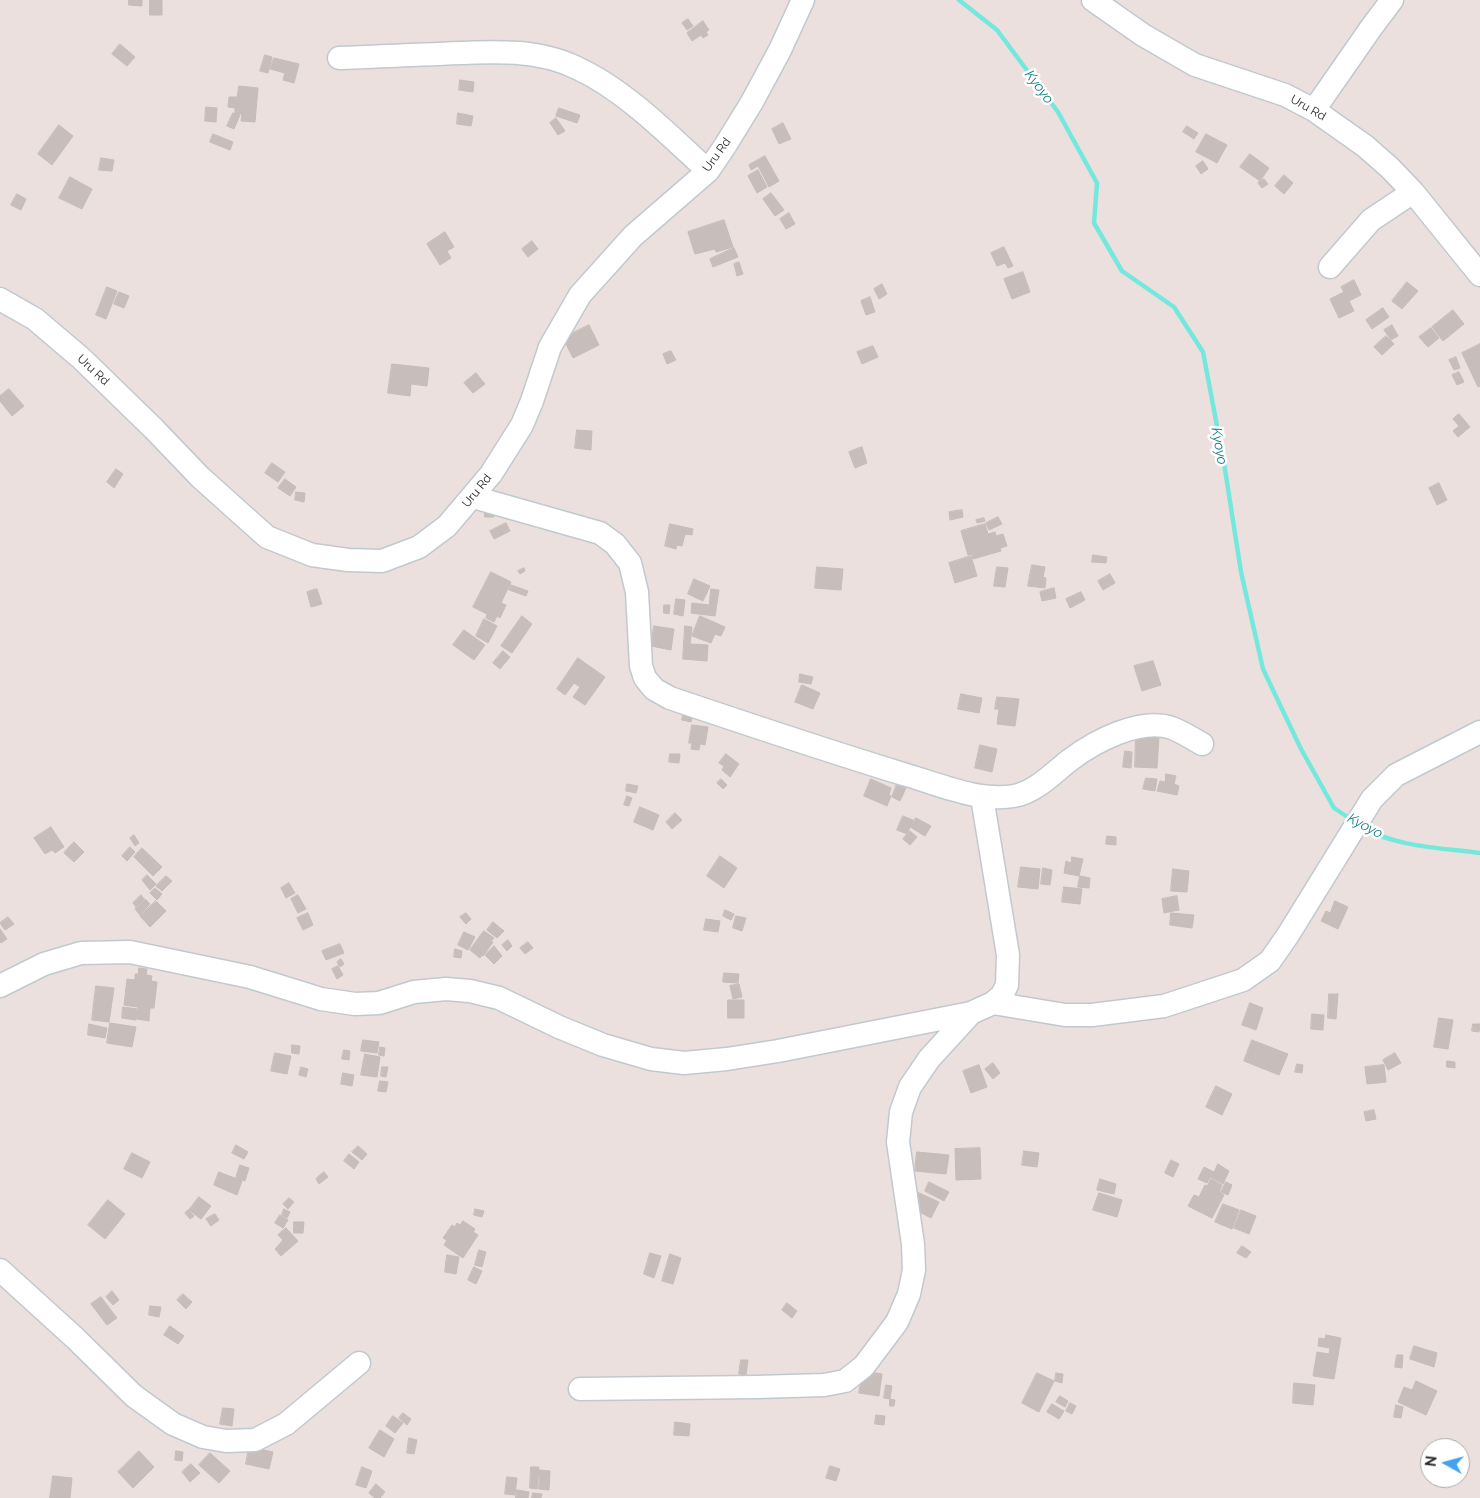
<!DOCTYPE html>
<html>
<head>
<meta charset="utf-8">
<style>
	body { margin:0 }
	#map { position:relative; width:1480px; height:1498px; overflow:hidden; background:#ebe0dd; font-family:Raleway,sans-serif }
	canvas { display:block }
	.north { position:absolute; left:1420px; top:1438px; width:50px; height:50px; box-sizing:border-box; background:#fff; border:1px solid #aaa; border-radius:50%; rotate:277deg; font-size:14px; font-weight:700; line-height:20px; text-align:center; color:#2a2a2a }
	.north::after { content:''; display:block; margin:auto; width:18px; height:22px; background:#44a3f1; clip-path:polygon(50% 0,100% 100%,50% 72%,0 100%) }
</style>
</head>
<body>
<div id="map">
<canvas width="1480" height="1498"></canvas>
<div class="north">N</div>
</div>
<script>
const g = document.querySelector('canvas').getContext('2d');
g.lineJoin = 'round';
function strokePath(path, color, width, dash) { g.strokeStyle = color; g.lineWidth = width; g.lineCap = dash ? 'butt' : 'round'; g.setLineDash(dash || []); g.stroke(path); }
function fillPath(path, color) { g.fillStyle = color; g.fill(path, 'evenodd'); }
function drawText(font, color, halo, rows, align = 'center') {
  g.font = font + ' Raleway,sans-serif'; g.lineWidth = 5; g.setLineDash([]); g.textBaseline = 'middle'; g.strokeStyle = halo; g.fillStyle = color; for (const [text, x, y, turn = 0] of rows) {
    g.save(); g.translate(x, y); g.rotate((+turn || 0) * Math.PI / 180); g.textAlign = isNaN(turn) ? turn : align; if (halo) g.strokeText(text, 0, 0); g.fillText(text, 0, 0); g.restore();
  }
}
const stream = new Path2D(`
	M959 0 997 30 1058 112 1097 183 1094 223 1122 271 1174 307 1203 352 1224 463 1241 572 1263 669 1301 749 1334 808 1352 820
	M1363 827C1394 847 1443 848 1480 853`);
const building = new Path2D(`
	M129 0H142V6L129 5Z
	M150 0H162V15H150Z
	M688 19 693 26 687 30 682 23Z
	M703 21 709 30 706 32 708 35 703 38 701 35 692 41 687 33Z
	M120 44 135 57 127 66 112 54Z
	M265 55 272 57 268 73 260 71Z
	M274 58 299 64 294 83 283 80 285 73 270 69Z
	M460 80 474 82 473 92 459 90Z
	M239 86 258 88 255 122 241 121 242 114 235 113V108L228 107 229 97H237Z
	M206 107 217 108 216 122 205 121Z
	M559 108 580 115 577 123 556 116Z
	M233 113 240 115 234 129 227 126Z
	M458 113 473 116 471 126 457 124Z
	M556 118 565 131 558 135 550 123Z
	M783 123 791 139 779 144 772 129Z
	M59 125 73 136 52 165 38 154Z
	M1187 126 1198 133 1194 139 1183 132Z
	M213 134 233 142 230 150 210 142Z
	M1206 134 1227 145 1217 163 1196 152Z
	M1250 154 1269 168 1260 181 1240 167Z
	M765 156 779 181 769 187 758 166 751 170 749 165Z
	M101 158 114 160 112 171 99 170Z
	M1203 161 1208 169 1201 174 1196 166Z
	M758 170 767 187 757 193 748 176Z
	M1284 175 1293 183 1284 194 1275 186Z
	M70 177 92 189 82 209 59 198Z
	M1264 179 1268 184 1262 188 1258 183Z
	M771 193 784 210 775 216 763 199Z
	M17 194 26 199 21 210 11 205Z
	M789 213 795 224 786 229 780 219Z
	M724 220 733 247 716 252 715 249 695 254 688 232Z
	M445 232 454 247 447 251 451 258 440 265 427 244Z
	M532 241 538 249 528 257 522 249Z
	M1004 247 1013 266 1008 268 1005 263 997 266 991 253Z
	M734 248 738 257 713 267 710 259Z
	M739 262 743 274 737 276 734 264Z
	M1023 272 1030 292 1012 299 1004 279Z
	M1354 280 1361 295 1349 301 1354 311 1339 318 1330 299 1344 292 1341 287Z
	M1407 282 1418 291 1402 309 1392 301Z
	M882 284 887 294 879 299 874 289Z
	M107 287 117 291 106 319 96 315Z
	M119 292 129 296 124 308 114 304Z
	M870 297 875 312 866 315 861 301Z
	M1383 308 1389 317 1372 329 1366 320Z
	M1453 310 1464 324 1443 341 1432 327Z
	M589 325 599 345 573 358 563 338Z
	M1392 325 1398 336 1391 340 1384 330Z
	M1431 328 1439 338 1428 347 1419 337Z
	M1386 336 1394 344 1382 355 1374 347Z
	M1480 344V386L1478 387 1462 353Z
	M873 346 878 357 862 364 857 352Z
	M671 351 676 360 667 364 663 354Z
	M1456 357 1460 368 1454 370 1449 360Z
	M392 364 429 368 427 386 411 384 410 396 388 393Z
	M1459 372 1464 382 1457 385 1452 375Z
	M476 373 485 384 473 393 464 383Z
	M9 389 24 406 12 416 0 401V396Z
	M1459 414 1470 427 1458 437 1453 431 1459 426 1453 419Z
	M577 430 592 431 591 450 575 448Z
	M862 447 867 463 855 468 849 452Z
	M272 463 285 472 278 482 265 473Z
	M116 469 123 474 114 488 107 482Z
	M285 479 296 487 290 496 278 488Z
	M1439 483 1447 500 1437 505 1429 488Z
	M296 492 305 493 304 502 295 500Z
	M962 510 963 517 950 520 949 512Z
	M485 511H494V517H485Z
	M998 517 1002 524 989 530 986 523Z
	M984 518 985 521 977 523 976 520Z
	M506 523 510 531 494 539 490 531Z
	M670 524 693 529 692 535 685 534 682 546 677 545 676 549 665 546Z
	M985 524 988 534 995 532 996 536 1003 534 1007 546 1000 548 1001 551 973 559 972 554 968 555 961 531Z
	M1093 555 1107 557 1106 563 1092 562Z
	M971 556 977 576 955 583 949 563Z
	M1032 565 1045 567 1043 577 1046 578 1045 588 1028 586Z
	M817 567 843 569 841 590 815 588Z
	M997 567 1008 568 1005 587 994 586Z
	M524 568 525 571 520 574 518 571Z
	M491 572 511 582 501 603 506 605 500 618 497 616 494 622 486 618 487 614 473 607Z
	M1110 574 1115 583 1103 590 1098 581Z
	M694 579 710 586 703 601 688 594Z
	M511 585 528 591 526 596 509 590Z
	M1054 588 1056 598 1042 601 1040 592Z
	M317 589 322 604 311 607 307 592Z
	M711 589 719 590 715 616 691 613 692 603 709 605Z
	M1081 592 1085 600 1070 608 1066 599Z
	M676 599 685 600 683 616 674 614Z
	M664 605H670L669 614 664 613Z
	M522 616 532 624 512 653 501 646Z
	M700 616 725 627 721 636 715 634 711 643 692 636Z
	M484 619 497 626 488 643 476 636Z
	M654 626 674 629 671 650 651 646Z
	M685 626 692 627 690 644 708 645 707 661 683 659Z
	M464 630 485 645 474 660 453 645Z
	M503 651 510 657 500 669 493 663Z
	M578 658 605 677 585 705 573 697 580 687 574 683 565 695 557 689Z
	M1153 661 1161 685 1142 691 1134 666Z
	M800 674 813 677 811 684 799 682Z
	M802 685 820 693 813 709 795 702Z
	M961 694 982 698 979 713 958 709Z
	M997 697 1019 699 1015 726 997 724 999 709H995Z
	M684 711 693 713 691 722 682 720Z
	M692 725 708 727 705 745 700 744 699 750 691 749 692 743H689Z
	M1136 736 1159 737 1157 768 1135 767Z
	M980 745 997 749 992 772 975 768Z
	M1125 751 1132 752 1131 768 1123 767Z
	M670 754H680L679 763 669 762Z
	M726 754 739 764 730 777 722 770 724 766 719 763Z
	M1166 774 1176 776 1174 784 1179 786 1177 795 1157 791 1160 781 1165 782Z
	M1146 778 1157 779 1155 791 1143 789Z
	M721 779 727 785 723 789 717 783Z
	M871 779 891 788 889 795 891 796 887 806 864 796Z
	M627 784 638 786 636 793 626 791Z
	M897 784 906 788 900 801 892 797Z
	M627 796 632 798 629 806 624 805Z
	M640 807 659 815 653 830 634 822Z
	M675 813 682 820 672 829 666 822Z
	M903 816 913 820 907 834 897 830Z
	M916 818 931 826 925 836 910 827Z
	M51 827 64 847 55 853 52 850 45 854 34 838Z
	M910 831 917 837 910 845 903 839Z
	M134 835 139 843 135 846 130 838Z
	M1107 836 1116 837V845L1106 844Z
	M74 842 84 852 74 862 64 853Z
	M130 847 135 852 127 861 122 856Z
	M142 848 162 867 153 876 134 857Z
	M720 856 737 868 724 888 707 876Z
	M1072 857 1083 859 1079 876 1064 873 1066 861 1071 863Z
	M1021 867 1040 869 1038 889 1018 887Z
	M1043 868 1052 870 1050 885 1041 884Z
	M1173 869 1189 871 1187 892 1171 891Z
	M147 875 156 884 150 890 142 880Z
	M166 876 172 881 162 891 156 886Z
	M1080 876 1090 878 1089 888 1078 887Z
	M289 883 295 893 286 898 281 888Z
	M1064 887 1082 889 1080 904 1062 902Z
	M155 888 162 894 157 900 150 893Z
	M141 895 144 899 136 907 133 903Z
	M298 895 306 909 298 913 291 899Z
	M1177 896 1179 910 1164 913 1162 899Z
	M145 899 150 904 140 915 135 909Z
	M156 901 166 911 150 927 140 916Z
	M1335 901 1348 907 1338 929 1321 921 1326 911 1330 913Z
	M725 910 734 914 731 920 723 916Z
	M308 913 313 925 303 930 297 918Z
	M466 913 471 919 466 924 460 917Z
	M1171 913 1194 915 1192 928 1170 925Z
	M736 916 746 918 742 931 733 928Z
	M8 917 14 924 5 930 0 923Z
	M706 919 720 921 718 932 704 930Z
	M493 922 504 931 497 938 487 930Z
	M0 929 7 939 1 943 0 942Z
	M484 931 494 938 491 941 493 942 483 956 482 955 480 958 470 950Z
	M464 932 475 937 468 950 458 945Z
	M508 940 512 946 507 951 502 945Z
	M528 942 533 948 525 954 520 948Z
	M340 944 344 953 326 960 322 951Z
	M494 946 502 956 494 964 485 955Z
	M455 949 462 951 461 958 454 957Z
	M341 959 344 964 340 967 337 962Z
	M338 966 343 975 337 979 332 969Z
	M139 968 147 969 146 975 152 976 151 981 157 982 154 1008H150L149 1021 137 1019 138 1007 124 1005 127 979 135 980V974H138Z
	M724 973 739 974 738 983 723 982Z
	M739 984 742 997 733 999 730 986Z
	M96 986 114 988 109 1022 92 1020Z
	M1329 994H1338L1336 1019 1328 1018Z
	M728 1000H744V1018H728Z
	M1250 1003 1263 1008 1256 1030 1242 1025Z
	M123 1007 137 1009 136 1020 122 1018Z
	M1312 1014 1324 1015 1323 1030 1311 1029Z
	M1439 1018 1453 1020 1448 1049 1434 1047Z
	M110 1023 136 1027 132 1047 107 1043Z
	M89 1024 107 1028 105 1038 88 1035Z
	M1473 1024H1480L1479 1032 1472 1031Z
	M363 1040 379 1042 377 1053 361 1051Z
	M1252 1040 1288 1054 1279 1075 1244 1061Z
	M292 1045 300 1046 299 1054 292 1053Z
	M380 1047 385 1048 384 1056 379 1055Z
	M344 1050 350 1051 349 1060 342 1059Z
	M275 1053 291 1056 287 1074 271 1071Z
	M1395 1053 1401 1063 1388 1070 1383 1060Z
	M365 1054 380 1057 377 1077 361 1075Z
	M1447 1061 1455 1062V1068L1447 1067Z
	M993 1063 1000 1073 993 1079 985 1069Z
	M1297 1064 1303 1065 1302 1073 1295 1072Z
	M979 1065 987 1087 971 1093 963 1071Z
	M1384 1065 1386 1082 1367 1084 1365 1067Z
	M301 1067 308 1069 306 1077 299 1075Z
	M382 1067H388L386 1077 381 1076Z
	M343 1073 354 1075 352 1086 341 1084Z
	M380 1081 388 1082 386 1092 378 1091Z
	M1216 1086 1232 1094 1222 1115 1206 1107Z
	M1374 1110 1376 1119 1366 1121 1364 1112Z
	M236 1145 248 1152 244 1159 232 1153Z
	M358 1146 367 1154 362 1160 352 1152Z
	M980 1148 981 1179 956 1180 955 1149Z
	M1024 1151 1039 1153 1037 1167 1022 1165Z
	M917 1152 949 1155 946 1174 915 1171Z
	M132 1153 150 1162 142 1178 124 1169Z
	M349 1154 359 1162 354 1169 344 1161Z
	M1171 1160 1179 1164 1173 1177 1165 1173Z
	M1218 1164 1229 1171 1223 1184 1210 1177 1207 1183 1198 1179 1204 1167 1214 1172Z
	M240 1165 249 1168 245 1181 236 1178Z
	M219 1172 242 1181 237 1195 214 1185Z
	M324 1172 328 1177 319 1184 316 1179Z
	M1100 1179 1116 1184 1114 1194 1097 1190Z
	M1211 1179 1222 1185 1219 1192 1224 1195 1212 1218 1188 1206 1194 1195 1199 1197 1205 1185 1207 1186Z
	M929 1182 949 1192 944 1201 925 1191Z
	M1226 1182 1232 1185 1228 1195 1221 1192Z
	M917 1192 939 1202 931 1218 910 1207Z
	M1099 1193 1122 1200 1117 1217 1093 1210Z
	M199 1197 211 1206 201 1219 189 1210Z
	M289 1198 294 1202 288 1209 283 1204Z
	M108 1200 125 1214 105 1239 88 1225Z
	M1223 1204 1239 1210 1232 1229 1215 1222Z
	M284 1209 290 1212 287 1218 282 1215Z
	M475 1209 484 1211 482 1217 474 1215Z
	M188 1210 194 1216 190 1219 185 1213Z
	M1241 1210 1256 1216 1249 1234 1234 1228Z
	M215 1214 219 1220 211 1226 206 1219Z
	M280 1215 288 1220 283 1228 275 1223Z
	M463 1221 475 1229 473 1232 478 1235 463 1258 444 1245 447 1240 443 1238 452 1225 455 1227 457 1223 460 1225Z
	M294 1222H304L303 1233H294Z
	M286 1228 298 1241 281 1256 275 1249 283 1240 278 1235Z
	M1242 1246 1251 1252 1246 1258 1237 1253Z
	M479 1250 486 1252 482 1267 475 1265Z
	M650 1253 661 1256 654 1278 644 1274Z
	M670 1254 681 1258 673 1284 662 1281Z
	M447 1255 459 1257 456 1274 445 1272Z
	M474 1267 482 1271 476 1284 468 1280Z
	M112 1291 119 1300 113 1305 106 1297Z
	M183 1294 192 1302 186 1309 177 1300Z
	M101 1297 117 1318 107 1325 91 1304Z
	M787 1303 797 1311 792 1318 782 1310Z
	M150 1306 161 1307 159 1317 149 1315Z
	M170 1326 184 1336 178 1344 164 1335Z
	M1326 1335 1341 1338 1334 1379 1313 1376 1317 1352 1329 1354 1330 1348 1318 1346 1319 1338 1325 1339Z
	M1414 1346 1437 1353 1434 1367 1410 1359Z
	M1397 1355H1403L1402 1368 1395 1367Z
	M741 1360H748L746 1375 739 1374Z
	M863 1371 882 1374 879 1396 859 1393Z
	M1037 1373 1054 1381 1039 1412 1022 1403Z
	M1056 1373 1063 1374 1062 1383 1055 1381Z
	M1416 1381 1437 1391 1426 1415 1398 1402 1404 1387 1412 1390Z
	M1294 1383 1315 1385 1313 1405 1293 1403Z
	M886 1385 892 1386 890 1399 884 1398Z
	M1060 1396 1068 1401 1065 1407 1056 1402Z
	M890 1399 895 1400 894 1406H890Z
	M1070 1403 1076 1406 1072 1414 1066 1411Z
	M1052 1404 1064 1411 1059 1419 1047 1412Z
	M1396 1405 1403 1407 1401 1418 1394 1417Z
	M223 1408 234 1409 232 1426 220 1424Z
	M403 1413 411 1419 407 1425 399 1418Z
	M876 1415 885 1416 884 1425 875 1424Z
	M393 1416 403 1423 395 1433 386 1426Z
	M675 1422 690 1424 689 1436 674 1435Z
	M380 1430 394 1439 384 1457 369 1448Z
	M409 1438 417 1440 414 1454 407 1453Z
	M249 1447 273 1452 269 1469 246 1464Z
	M139 1451 154 1467 133 1488 118 1472Z
	M176 1451 183 1452 182 1461 175 1460Z
	M210 1453 230 1471 219 1483 199 1465Z
	M191 1464 200 1473 190 1482 182 1472Z
	M830 1466 840 1469 836 1481 826 1478Z
	M362 1467 372 1471 366 1488 356 1485Z
	M531 1467H539L537 1489 530 1488Z
	M540 1470 550 1471 549 1490 539 1489Z
	M53 1476 72 1478 70 1498H50Z
	M507 1477 517 1478 515 1495 505 1494Z
	M376 1484 385 1492 380 1498H375L369 1493Z
	M517 1490 529 1492 528 1498H516Z
	M533 1493 542 1494 541 1498H532Z`);
const minor = new Path2D(`
	M1093 0 1143 35 1195 65 1285 95 1314 110 1365 146 1390 168 1413 192 1480 275
	M339 58C372 57 405 55 438 54 484 52 534 47 577 68 625 90 669 135 708 171
	M1314 110 1371 28 1392 0
	M1330 267 1371 220 1413 192
	M0 299 35 319 82 359 154 429 200 477 267 537 312 555 348 560 382 561 419 547 447 526 491 474 522 425 532 401 550 347 580 295 633 236 708 171 725 146 752 102 780 50 803 0
	M473 497 600 533 615 544 630 563 637 592 641 666 645 678 654 689 670 698C747 724 825 750 903 774 939 784 977 802 1014 796 1036 792 1053 773 1070 760 1095 741 1141 717 1172 728 1182 732 1192 738 1202 744
	M0 986 44 964 81 953 130 952 250 977 321 999 355 1004 379 1003 414 992 446 989 470 991 499 998 559 1027 603 1045 651 1059 684 1063 727 1059 778 1051 971 1013
	M993 1003 1065 1015H1092L1164 1006 1243 980 1270 961 1288 935 1372 799 1396 775 1480 732
	M0 1270 75 1338 134 1396 173 1424 203 1437 226 1441 255 1440 286 1424 359 1363
	M580 1389 757 1387 824 1385 845 1381 864 1366 897 1322 909 1294 914 1270 913 1244 898 1142 901 1112 910 1087 929 1059 971 1013 993 1003 1002 995 1007 985 1008 955 982 797`);
const streetNames = [
	["Uru Rd",1308,108,30],
	["Uru Rd",717,155,-54],
	["Uru Rd",93,370,43],
	["Uru Rd",477,491,-51]
];
const waterNames = [
	["Kyoyo",1039,87,53],
	["Kyoyo",1219,446,80],
	["Kyoyo",1365,826,28]
];
strokePath(stream, '#75e8dd', 4.5);
fillPath(building, '#c7bebb');
strokePath(building, '#c7bbb6', 1);
strokePath(minor, '#c1c9d0', 25);
strokePath(minor, '#fff', 22);
drawText('12px', '#2a2a2a', '#fff', streetNames);
drawText('italic 14px', '#14807e', '#fff', waterNames);
</script>
</body>
</html>
